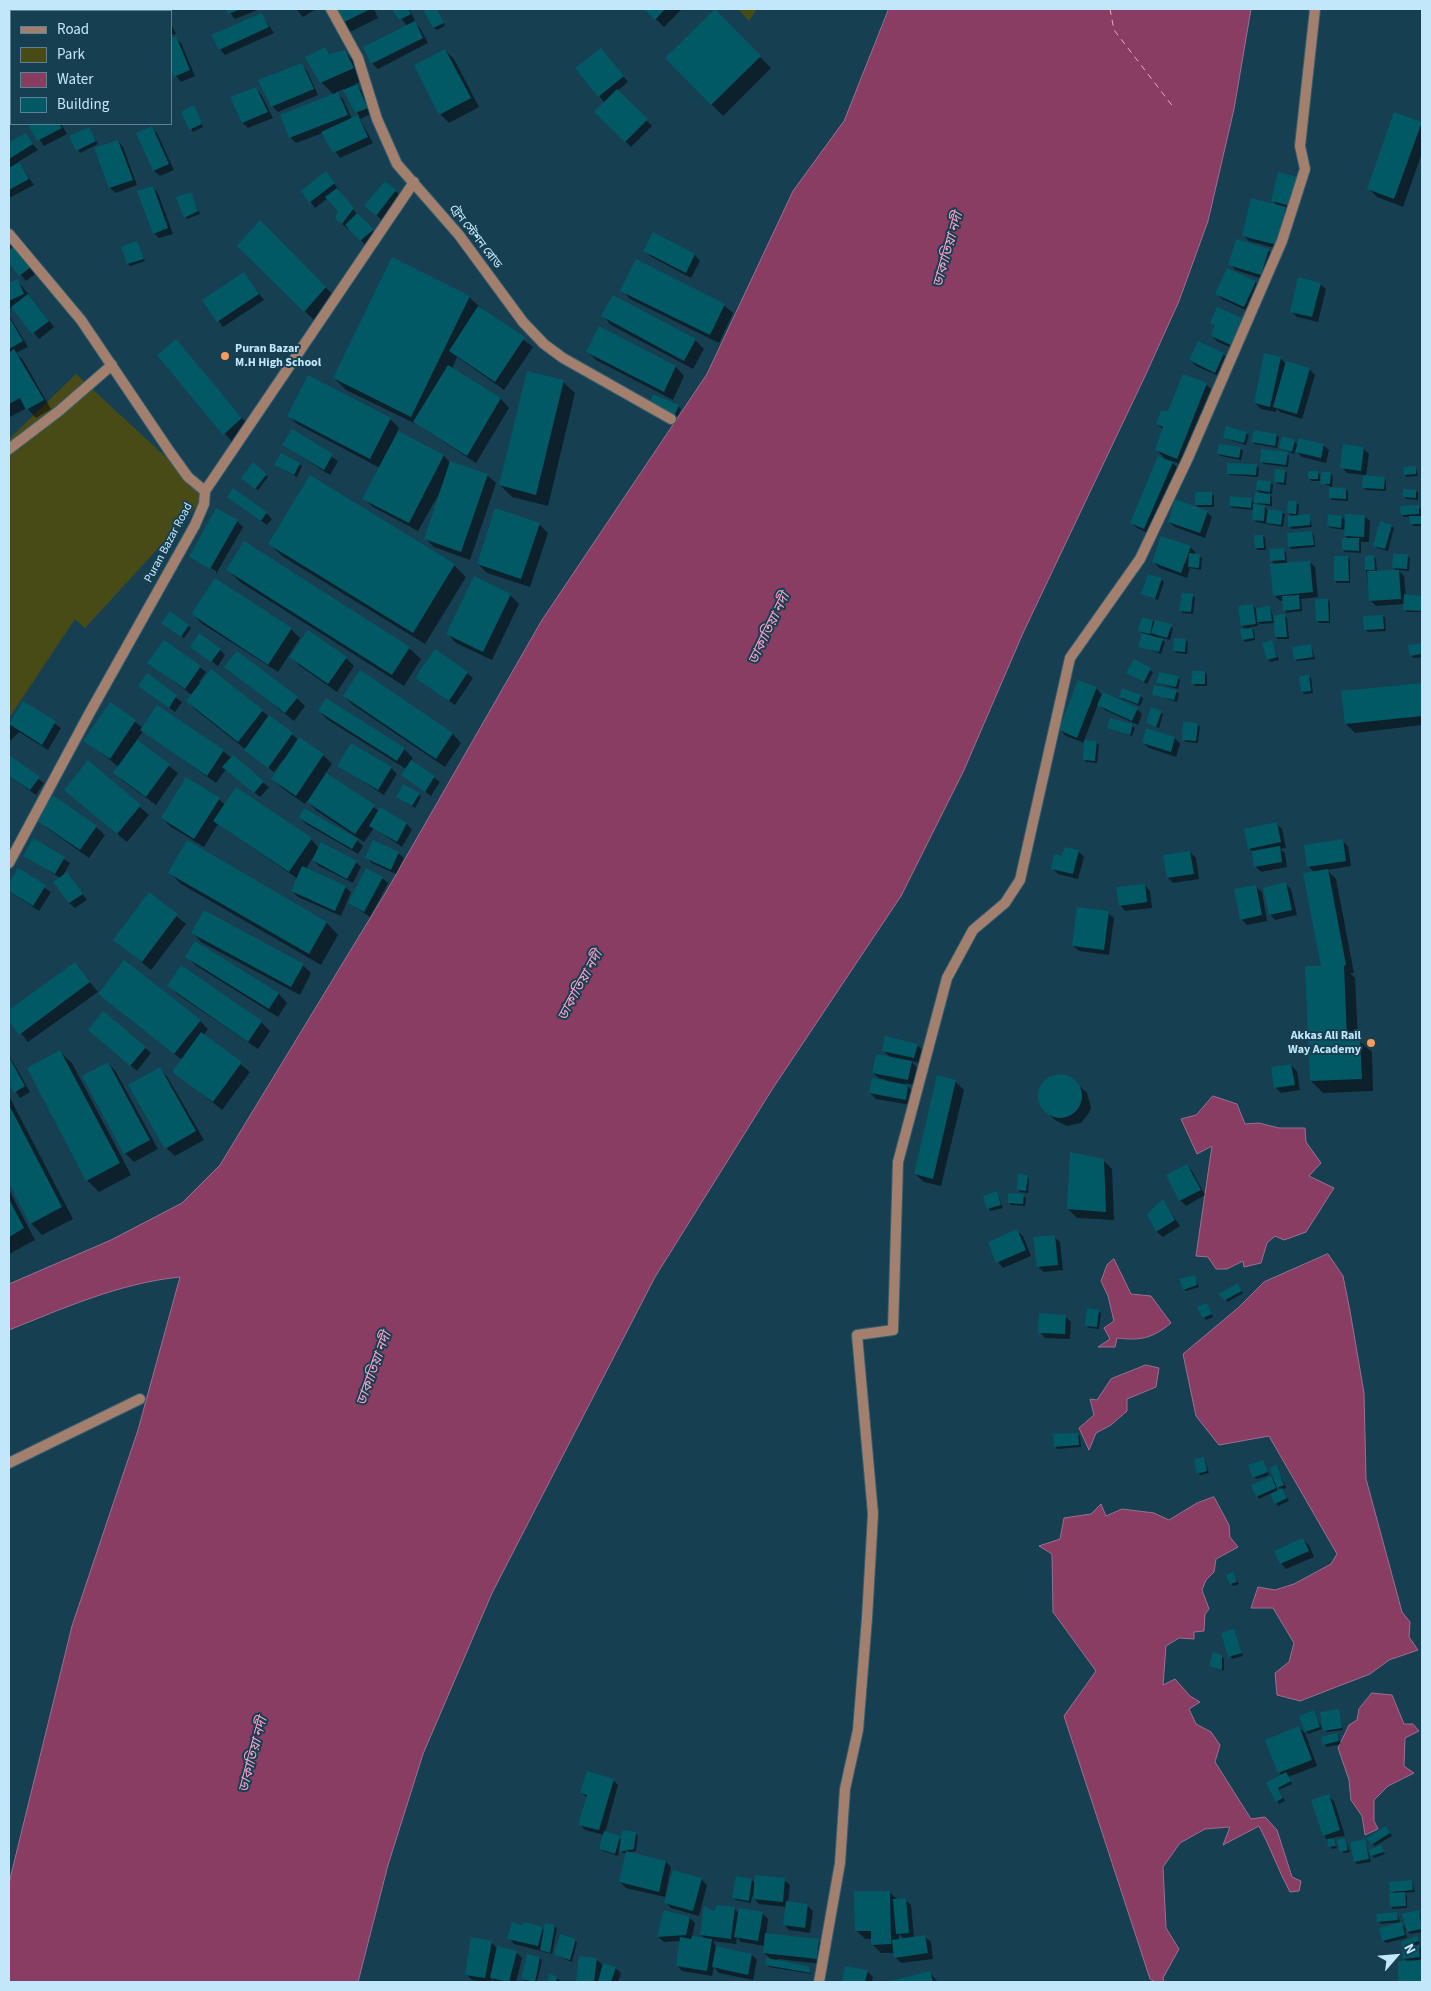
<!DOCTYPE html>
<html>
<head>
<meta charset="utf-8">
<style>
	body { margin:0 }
	#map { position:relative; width:1431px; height:1991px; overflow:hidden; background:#173f52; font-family:"Source Sans 3",sans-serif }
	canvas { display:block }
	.frame { position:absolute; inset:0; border:10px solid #c3e7fa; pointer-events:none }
	.legend { position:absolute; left:10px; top:10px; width:162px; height:115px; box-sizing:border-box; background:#173f52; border:1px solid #5c8295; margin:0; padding:6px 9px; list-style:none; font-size:15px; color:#c3e7fa }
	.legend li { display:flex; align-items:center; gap:10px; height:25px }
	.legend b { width:25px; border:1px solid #5c8295 }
	.north { position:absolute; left:1371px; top:1931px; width:50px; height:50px; -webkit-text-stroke:4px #173f52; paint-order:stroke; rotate:63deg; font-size:14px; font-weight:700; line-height:20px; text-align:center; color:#c3e7fa }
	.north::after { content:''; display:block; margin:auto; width:18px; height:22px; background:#c3e7fa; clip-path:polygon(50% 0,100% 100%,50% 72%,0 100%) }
</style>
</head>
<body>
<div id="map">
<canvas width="1431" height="1991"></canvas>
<div class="frame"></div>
<ul class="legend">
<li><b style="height:6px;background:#a2806d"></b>Road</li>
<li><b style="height:14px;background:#494b17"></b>Park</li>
<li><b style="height:14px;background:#893d62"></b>Water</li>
<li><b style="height:14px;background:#025966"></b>Building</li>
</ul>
<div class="north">N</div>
</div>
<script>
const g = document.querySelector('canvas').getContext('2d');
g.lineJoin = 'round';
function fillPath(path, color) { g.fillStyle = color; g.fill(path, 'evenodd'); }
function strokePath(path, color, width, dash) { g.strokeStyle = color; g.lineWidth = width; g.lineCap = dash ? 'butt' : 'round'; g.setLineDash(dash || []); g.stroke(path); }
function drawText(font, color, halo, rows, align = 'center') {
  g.font = font + ' "Source Sans 3","Noto Sans Bengali",sans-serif'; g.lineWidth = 4; g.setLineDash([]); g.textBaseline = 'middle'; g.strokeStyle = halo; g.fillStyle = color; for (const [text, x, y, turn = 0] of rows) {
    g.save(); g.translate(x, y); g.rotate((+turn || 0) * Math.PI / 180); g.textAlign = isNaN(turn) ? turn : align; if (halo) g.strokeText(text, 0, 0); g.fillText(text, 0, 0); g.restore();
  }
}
const green = new Path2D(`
	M738 9H757L749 21Z
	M76 374 207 495 85 628 75 619 9 718V439Z`);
const water = new Path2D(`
	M889 9H1251L1234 109 1208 221 1179 301 1146 374 1023 633 964 770 901 896 773 1088 655 1277 492 1593 423 1754 388 1865 358 1982H9V1883L72 1626 138 1430 180 1277C120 1283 64 1308 9 1330V1284L111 1240 182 1203 220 1165 386 892 542 620 707 374 793 191 844 121Z
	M1213 1096 1237 1104 1245 1124 1259 1123 1279 1128H1305L1306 1142 1321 1163 1309 1176 1334 1188 1306 1232 1284 1240 1275 1236 1267 1243 1261 1263 1244 1267 1243 1261 1227 1269H1216L1208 1257 1196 1256 1212 1146 1197 1154 1181 1119 1196 1115Z
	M1328 1254 1343 1276 1350 1311 1364 1393 1366 1479 1402 1612 1410 1622 1409 1637 1418 1650 1389 1660 1370 1674 1300 1701 1277 1695 1275 1673 1289 1662 1294 1643 1273 1608H1251L1258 1587 1275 1590 1294 1584 1331 1564 1337 1554 1269 1436 1219 1445 1196 1416 1183 1354 1239 1307 1264 1282Z
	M1114 1259 1131 1294 1151 1296 1171 1323C1153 1338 1141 1341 1117 1338L1115 1347H1098L1110 1339 1104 1328 1114 1321 1108 1296 1101 1281 1107 1265Z
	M1146 1365 1159 1368 1156 1387 1127 1399V1411L1111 1425 1096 1433 1089 1450 1079 1428 1094 1415 1090 1399 1097 1400 1111 1379Z
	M1214 1497 1229 1525 1230 1537 1238 1547 1216 1559 1214 1572 1206 1580 1202 1590 1209 1609 1205 1614 1204 1631 1194 1632V1639L1179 1638 1166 1646 1163 1685 1175 1679 1190 1696 1200 1702 1189 1709 1196 1724 1211 1732 1220 1745 1215 1762 1251 1819 1265 1817 1277 1830 1292 1877 1301 1881 1299 1891 1290 1892C1278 1870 1271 1848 1259 1826L1223 1845 1230 1827 1205 1829 1180 1843 1163 1867 1166 1928 1179 1949 1163 1978 1164 1982H1155L1150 1979 1064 1716 1096 1671 1053 1612 1052 1554 1039 1546 1060 1539 1064 1518 1091 1514 1101 1504 1106 1516 1122 1509 1154 1513 1169 1520 1197 1503Z
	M1372 1693 1392 1695 1404 1724H1413L1419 1731 1405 1738 1404 1766 1414 1773 1388 1786 1374 1800V1821L1378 1829 1365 1835 1362 1816 1351 1800 1349 1780 1338 1748 1349 1725 1357 1720 1359 1709Z`);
const shadow = new Path2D(`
	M227 9H260L235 19Z
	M296 9H316L303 17Z
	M334 9H374L378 18 350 32 341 23Z
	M394 9H409L415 20 413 21 420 28 428 43 378 69 372 63 407 26Z
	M430 9H437L445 26 437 30 434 28 426 11Z
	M645 9H682L664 27Z
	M715 11 771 68 723 116 667 58Z
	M262 15 274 33 225 55 220 49Z
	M171 24 176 34 171 35Z
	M175 38 181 43 195 76 181 82 176 76Z
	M324 48 331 55 345 52 356 63 365 80 355 84 362 91 373 113 360 119 373 143 340 158 323 133 296 143 291 138 281 116 334 95 321 82ZM344 89 359 116 352 119 343 99 336 92Z
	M445 50 454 59 479 107 449 123 440 114Z
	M606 55 628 82 617 91 652 126 631 147 596 112 605 103 599 96Z
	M302 65 307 71 318 95 278 112 272 106Z
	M256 89 261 94 273 118 248 128 243 123Z
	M194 107 203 127 193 132 183 113Z
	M1421 123 1422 153 1403 207 1377 197 1368 188Z
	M29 124H61L67 134 44 146Z
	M89 128 98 144 80 153 71 137Z
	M151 128 157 133 174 170 160 176 154 171 138 134Z
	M25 135 38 150 18 162 34 185 9 198V144Z
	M118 141 123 147 137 185 116 193 110 188 96 149Z
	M1279 173 1297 211 1285 208 1291 214 1282 250 1249 241 1243 235 1279 207 1273 201Z
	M331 179 358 216 378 235 366 246 349 227 348 229 336 219 340 211 328 198 315 208 303 191Z
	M385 182 401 196 382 220 365 206Z
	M152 187 158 193 173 234 159 238 154 233Z
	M190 193 200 214 187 219 185 217Z
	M260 222 334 296 314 320 238 246Z
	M9 229 20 243 22 241 28 247 44 267 26 281 9 260Z
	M654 234 695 255 700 261 691 278 650 256 645 250Z
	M137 243 145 261 130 266 128 264Z
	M1268 250 1274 256 1266 280 1235 270 1230 264Z
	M244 274 264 300 223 327 204 300Z
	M18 281 54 327 39 339 13 307 9 309V285Z
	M1255 282 1261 287 1250 312 1222 299 1217 294Z
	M1320 284 1326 289 1318 322 1297 317 1291 311Z
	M622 290 724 305 733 313 719 343 630 299Z
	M469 297 481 308 533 347 504 390 457 357 452 369 501 399 509 408 476 463 418 425 346 390 334 378Z
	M9 315 28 347 16 353 23 360 51 409 36 418 27 408 10 417 9 416Z
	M603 316 695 340 704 349 693 369 611 325Z
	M1242 319 1247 324 1237 350 1218 342 1212 336 1216 327 1212 322Z
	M600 328 676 367 684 376 673 400 596 360 588 352Z
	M176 341 250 427 233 443 159 355Z
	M1223 354 1229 359 1221 377 1196 366 1190 360Z
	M1280 358 1286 364 1309 369 1315 375 1302 419 1280 412 1276 409V412L1261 409 1255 403Z
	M563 382 575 393 548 506 512 497 500 485Z
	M1206 384 1215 393 1186 466 1169 460 1178 468 1150 534 1137 528 1131 522 1167 461 1156 449 1164 430 1157 424Z
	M678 406 681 409 677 417 653 407Z
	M288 415 390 419 399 428 397 432 444 456 451 464 487 475 496 483 470 560 434 547 426 539 444 485 418 531 373 507 364 499 380 468 297 424Z
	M292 431 338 461 330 475 283 445Z
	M1246 433 1249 435 1246 445 1224 438Z
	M1277 435 1279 437 1277 448 1255 444 1253 442Z
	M1294 441 1298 445H1323L1329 450 1326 463 1302 457 1295 450 1294 454 1280 448Z
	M1240 448 1243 451 1241 460 1221 456 1218 454Z
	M1363 448 1369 454 1366 476 1384 478 1386 480V491L1366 490 1363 487 1364 475 1347 473 1342 467Z
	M1287 453 1289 456 1288 467 1264 464 1261 461Z
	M281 454 302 466 297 477 278 467Z
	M1256 466 1259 468 1258 477 1230 475 1228 473Z
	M1416 468 1418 476 1407 477 1405 475Z
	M1284 471 1287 473 1286 485 1278 484 1276 482Z
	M1317 472 1320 475V481H1312L1309 479Z
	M1331 474 1333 476 1332 488 1346 489 1348 492V501L1332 500 1330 497V486L1322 483Z
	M266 475 268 477 258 490 245 480Z
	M311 477 454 565 466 577 425 644 282 556 270 544Z
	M1271 483 1273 485 1272 494 1268 493 1272 497V506L1264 505 1267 510 1282 512 1285 514 1283 527 1256 522 1254 519V510L1233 508 1230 506 1252 499 1254 506H1259L1256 502 1261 494 1257 490Z
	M1416 491 1418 493V500L1406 499 1404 496Z
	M1211 493 1214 496V507H1199L1196 505Z
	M229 497 266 513 272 519 267 525Z
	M1296 502 1299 505 1298 516 1309 515 1312 527 1292 529 1290 526 1292 517 1288 512Z
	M1418 506 1421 509 1422 526H1413L1411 517H1404L1402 515Z
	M1207 512 1212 517 1205 538 1175 527 1169 522Z
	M1364 516 1370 521 1369 542H1361V553L1345 552 1343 550 1349 539 1345 536V530L1331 528 1328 526 1342 517 1346 521Z
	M237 521 243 527 216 574V571L195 559V561L190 557Z
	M539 524 548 533 530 587 487 573 478 564Z
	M1392 526 1394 528 1388 551 1377 548 1374 545Z
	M1312 533 1314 535 1315 547 1292 549 1289 547Z
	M1263 536 1265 538 1266 550H1258L1256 548Z
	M1190 547 1196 553 1195 555 1202 558 1201 570 1190 568 1187 578 1159 568 1154 562Z
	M1283 550 1286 552 1287 564 1310 562 1315 567 1318 597 1301 599 1302 611 1286 613 1283 600 1280 601 1274 595 1276 565 1271 560Z
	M1407 556 1410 558 1409 571 1398 570 1404 576 1406 596 1422 597V612H1407L1405 604 1376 606 1370 600 1366 570 1374 557 1376 559 1377 572 1397 571 1394 568Z
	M1348 558 1350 560V583H1337L1335 581Z
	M228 570 409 648 421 659 404 686 240 582Z
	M1161 579 1164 582 1158 600 1143 594Z
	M510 595 519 604 492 660 456 643 448 634Z
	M1193 596 1195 598 1193 614 1183 613 1181 611Z
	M1328 600 1330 603V623H1319L1317 621Z
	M1253 606 1256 609 1270 608 1273 616H1285L1287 618 1289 639H1278L1276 637 1275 623 1260 624 1257 621 1258 626 1250 627 1254 631 1255 640 1245 642 1243 639 1246 630 1242 626Z
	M193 614 291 629 300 638 278 672 201 623Z
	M1383 616 1385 618 1386 631 1368 632 1366 630Z
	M1153 621 1173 628 1170 640 1159 637 1165 642 1161 654 1140 646 1143 634 1140 630Z
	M165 625 189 626 191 628 184 638Z
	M1186 640 1188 642 1187 654 1177 653 1174 651Z
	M164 641 206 672 199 682 201 683 211 671 299 740 323 755 332 764 325 774 379 811 381 809 407 824 412 830 402 847 374 828 364 842 317 811 307 801 305 804 282 788 273 779 285 761 283 760 274 772 196 710 188 701 192 695 149 663Z
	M1272 642 1279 660 1271 662 1268 660Z
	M1422 644V657L1413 658 1409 646Z
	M1311 646 1315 659 1297 661 1295 659Z
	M192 647 220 650 225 655 218 666Z
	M291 657 346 658 354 666 337 692 300 666Z
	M1134 661 1153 672 1147 684 1128 673Z
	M226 667 297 698 305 706 294 721Z
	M360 672 453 734 461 743 445 767 353 705 344 696Z
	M1205 672 1207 675V686H1195L1193 683Z
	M467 673 473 678 455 705 417 678Z
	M147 675 182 702 175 712 140 686Z
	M1308 676 1311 678 1313 693 1305 694 1302 692Z
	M1178 678 1180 680 1178 689 1157 683Z
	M1422 684V725L1355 733 1346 724 1343 692Z
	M1096 688 1103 696 1137 709 1142 714 1138 725 1105 710 1098 704 1084 741 1096 742 1099 745 1097 763 1086 762 1084 759 1085 743 1066 736 1060 730Z
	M1123 689 1141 696 1143 699 1140 706 1122 699 1120 696Z
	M1176 691 1179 694 1177 702 1153 694Z
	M327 699 404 749 413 758 411 761 440 782 431 796 402 775 406 769 328 720 319 711Z
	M24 702 61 728 48 750 19 732 9 742V719L12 722Z
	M110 703 143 728 223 751 269 787 260 797 226 769 216 783 143 731 136 741 178 773 156 805 123 781 114 773 119 767 85 741Z
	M1161 712 1163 714 1159 728 1147 723Z
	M1197 724 1200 727 1198 743 1186 742 1183 739Z
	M1132 726 1135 728 1132 736 1109 728Z
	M1175 738 1180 744 1176 757 1149 748 1143 743Z
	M9 757 44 783 36 795 9 776Z
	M88 762 149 815 127 842 74 798Z
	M339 766 391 768 397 774 384 795Z
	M419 794 421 797 415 808 400 799Z
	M219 799 225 805 311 839 319 848 356 862 361 867 353 883 319 866 312 859 306 869 345 887 351 892 341 916 298 897 292 891 298 879 218 824 204 847 171 827 162 818Z
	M304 810 357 840 363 846 358 854 306 824 300 818Z
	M38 819 96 827 105 835 89 858 47 828Z
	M1277 824 1282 829 1286 848 1280 849 1285 853 1287 867 1261 872 1255 866 1253 852 1249 848Z
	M34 840 70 863 62 877 67 873 87 900 75 908 69 903 60 878 25 855Z
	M1342 841 1348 846 1351 866 1327 870 1336 879 1354 973H1350L1355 978 1358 1040 1372 1052 1373 1091 1323 1093 1311 1081 1323 967 1314 872 1308 866Z
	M187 842 327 923 338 935 321 965 181 884 170 873Z
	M1078 851 1084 857 1078 879 1058 874 1052 868 1063 858Z
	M1190 852 1196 858 1199 879 1173 883 1168 878Z
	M398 853 404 858 396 874 372 863 366 857Z
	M18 870 51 892 39 911 9 891V886Z
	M382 878 388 883 370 917 349 903Z
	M1286 884 1291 889 1297 915 1275 920 1270 914Z
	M1145 885 1150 891 1152 908 1125 911 1120 905Z
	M1256 887 1262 892 1267 921 1247 925 1241 919Z
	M150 894 186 924 151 970 115 940Z
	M1108 913 1114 918 1109 955 1079 951 1073 946Z
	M193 933 303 965 311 973 300 995 201 942Z
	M196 942 279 994 287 1003 278 1017 195 965 187 956Z
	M75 963 98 992 28 1042 9 1019V1012Z
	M181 967 261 1022 270 1031 258 1049 177 994 169 985Z
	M99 994 200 1021 208 1029 204 1035 250 1072 222 1110 174 1071 182 1060Z
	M104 1013 151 1053 137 1071 95 1036Z
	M917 1045 923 1050 920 1063 911 1061 917 1068 914 1085 905 1083 913 1092 911 1105 876 1099 870 1093 887 1080 879 1078 873 1073 891 1058 884 1051Z
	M60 1052 72 1063 131 1175 99 1192 87 1180Z
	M9 1055 30 1092 20 1098 9 1082Z
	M108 1063 116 1072 158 1149 134 1162 125 1153Z
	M1291 1065 1297 1071 1300 1090 1281 1093 1276 1088 1272 1068Z
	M160 1069 168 1078 204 1140 175 1156 166 1148Z
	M1060 1074 1073 1079 1087 1093 1091 1107 1089 1113 1081 1123 1067 1126 1055 1120 1045 1111 1039 1098 1042 1084 1053 1075Z
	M955 1081 964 1090 941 1186 924 1182 915 1174Z
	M9 1096 73 1219 42 1235 31 1223 9 1180Z
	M1103 1160 1112 1169 1114 1220 1077 1218 1068 1209Z
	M1186 1165 1192 1171 1205 1195 1186 1206 1180 1200Z
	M1027 1176 1029 1179 1028 1193 1020 1192 1018 1190Z
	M9 1190 35 1240 9 1254Z
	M997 1193 1003 1208 990 1211 984 1196Z
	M1023 1195 1026 1198 1025 1206 1011 1205 1009 1203Z
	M1163 1201 1180 1226 1163 1237 1157 1232 1149 1214Z
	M1017 1231 1023 1236 1031 1256 1003 1268 998 1262Z
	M1054 1237 1060 1242 1063 1270 1044 1272 1038 1267Z
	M1194 1276 1199 1287 1186 1291 1184 1289Z
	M1240 1287 1243 1293 1228 1302 1220 1294Z
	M1206 1304 1213 1317 1206 1320 1204 1318Z
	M1098 1311 1101 1313 1099 1329 1089 1328 1087 1326Z
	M1065 1316 1071 1322 1070 1339 1045 1338 1040 1332Z
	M1077 1434 1080 1436 1081 1447 1057 1449 1055 1446Z
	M1204 1458 1209 1473 1200 1475 1198 1473Z
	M1263 1461 1269 1475 1257 1479 1254 1477Z
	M1277 1466 1286 1488 1282 1489 1289 1501 1278 1506 1271 1493 1259 1499 1257 1496 1271 1478 1277 1484ZM1275 1484 1281 1490 1278 1492Z
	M1303 1540 1309 1545 1314 1557 1286 1569 1281 1563Z
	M1233 1574 1239 1584 1233 1586 1228 1576Z
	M1234 1630 1243 1656 1232 1659 1223 1634Z
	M1221 1656 1224 1659V1671L1210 1665Z
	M1338 1710 1343 1730 1327 1732 1325 1730Z
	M1314 1712 1322 1729 1308 1734 1306 1731Z
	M1299 1728 1305 1733 1317 1766 1288 1777 1292 1784 1279 1790 1285 1801 1279 1804 1267 1784 1282 1776 1279 1772Z
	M1337 1734 1341 1744 1327 1747 1324 1744Z
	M613 1780 618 1785 605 1833 622 1840 636 1834 638 1836 636 1851 627 1853 666 1862 671 1867 665 1897 626 1888 620 1882 627 1853H623L619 1850 618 1856 603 1851 600 1849 604 1835 585 1830 580 1824 587 1798 582 1793Z
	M1328 1796 1334 1801 1345 1836 1335 1837 1334 1839 1337 1848 1332 1849 1324 1835Z
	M1388 1830 1392 1836 1375 1846 1372 1844Z
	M1345 1839 1350 1852 1344 1853 1341 1851Z
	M1365 1841 1371 1862 1357 1864 1355 1862Z
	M1381 1847 1385 1854 1374 1858 1370 1851Z
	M701 1879 707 1885 699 1916 671 1908 666 1902Z
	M752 1880 755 1884 784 1880 790 1885 788 1902 807 1905 813 1911 810 1933 789 1930 784 1924 786 1907 759 1904 752 1896 751 1903 736 1900 734 1898Z
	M1412 1881 1415 1892 1404 1893 1407 1896V1908L1393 1909 1391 1907 1395 1894 1392 1891Z
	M889 1892 898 1900H905L911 1905 914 1938 925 1937 931 1942 933 1959 901 1963 895 1957V1953H881L872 1944V1939H865L856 1930ZM899 1934 904 1939 899 1940Z
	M734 1908 739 1914 740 1910 763 1914 768 1919 766 1935 818 1941 824 1946 822 1964 777 1959V1961L807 1967 812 1974 769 1967 766 1964 772 1960 764 1953 765 1946 741 1942 737 1937 736 1944 713 1941 717 1948 752 1955 757 1960 753 1980 719 1973 714 1967 712 1976 682 1971 677 1965 680 1941 664 1942 658 1937 665 1911 690 1918 695 1923 692 1937 705 1939 701 1935 714 1913Z
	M1418 1911 1422 1919V1932L1410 1934 1405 1929 1407 1938 1386 1943 1383 1940 1402 1924 1407 1930Z
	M1397 1914 1400 1922 1381 1924 1378 1921Z
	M555 1926 557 1929 552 1954 514 1944 509 1938 542 1928 545 1931Z
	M1417 1938 1420 1943 1417 1944 1422 1950V1959L1417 1960 1422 1962V1982H1400L1399 1962H1408L1404 1958 1402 1943Z
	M575 1940 577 1943 572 1962 555 1955Z
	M491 1942 497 1948 516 1952 522 1958 516 1982H495L492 1979 491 1982H484L472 1980 466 1974Z
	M580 1957 597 1960 604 1966 615 1968 621 1973 618 1982H577Z
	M540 1958 542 1961 537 1982 525 1981 522 1978Z
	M846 1967 867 1971 873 1977 872 1982H843Z
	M929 1972 938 1982H890Z
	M550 1975 557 1978 561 1982H549Z`);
const ferry = new Path2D(`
	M1110 9 1114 30 1174 108`);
const building = new Path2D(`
	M226 9H241L228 14Z
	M332 9H371L340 24Z
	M392 9H408L411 14 399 20Z
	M428 9H437L444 23 433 28 424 11Z
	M644 9H665L655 20Z
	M715 9 761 56 711 105 665 58Z
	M262 13 269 27 219 50 211 35Z
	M415 21 423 38 371 64 363 47Z
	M176 36 190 70 174 77 171 69V38Z
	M325 47 329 54 345 50 354 68 320 83 305 57Z
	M601 48 624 76 598 97 575 68Z
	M445 49 471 98 439 115 414 65Z
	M302 63 314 89 271 107 258 80Z
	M357 84 368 108 355 113 343 90Z
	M256 87 268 112 242 123 230 97Z
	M617 89 648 119 625 142 594 112Z
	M338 92 348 115 289 138 280 115Z
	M194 105 202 124 189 130 181 112Z
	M1394 112 1422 122 1394 199 1367 189Z
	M358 115 368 137 333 153 321 132Z
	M28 124H59L62 128 37 141Z
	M152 126 169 164 153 171 136 133Z
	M89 127 96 141 76 151 69 136Z
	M26 133 33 144 9 159V142Z
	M118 140 133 180 109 188 94 148Z
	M19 162 29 179 9 190V168Z
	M326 171 335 183 309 203 301 191Z
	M1278 172 1298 177 1291 206 1271 201Z
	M385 181 396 190 376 216 364 206Z
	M153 186 168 228 153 234 137 191Z
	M337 188 354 208 342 224 335 219 338 211 325 197Z
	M191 192 198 211 184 218 176 197Z
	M1251 198 1286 207 1277 245 1242 236Z
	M357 213 374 229 360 241 345 225Z
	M260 220 326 287 304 312 237 246Z
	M653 232 695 254 686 273 643 251Z
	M1236 239 1269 249 1261 275 1228 265Z
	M22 240 39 261 19 276 9 263V250Z
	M137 241 144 259 127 264 121 247Z
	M392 257 470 296 411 417 333 378Z
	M636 259 725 304 710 335 620 291Z
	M1227 268 1256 281 1244 307 1215 294Z
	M244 272 259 294 217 322 202 300Z
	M1298 277 1321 283 1312 317 1290 312Z
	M18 279 24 294 9 301V283Z
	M28 294 49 321 32 334 11 307Z
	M613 295 696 339 684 361 601 316Z
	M478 306 525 337 495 382 449 351Z
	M1217 307 1242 318 1231 345 1211 336 1215 325 1210 323Z
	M9 317 23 341 9 349Z
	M599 326 676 366 664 392 586 352Z
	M176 339 242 418 223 435 157 355Z
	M1198 341 1224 353 1215 373 1189 360Z
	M14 349 44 400 26 410 20 398 9 404V353Z
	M1264 353 1281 357 1270 407 1254 403Z
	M1286 361 1310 368 1297 414 1273 407Z
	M448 365 501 398 467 456 413 422Z
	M527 371 564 380 536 495 499 485Z
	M1183 374 1207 383 1177 459 1155 450 1163 427 1156 424 1161 411H1168Z
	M308 375 391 418 370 459 287 416Z
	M653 394 679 405 675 415 649 405Z
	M1226 426 1247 432 1244 443 1223 438Z
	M292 429 333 454 324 470 282 445Z
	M1254 430 1277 434 1275 446 1251 442Z
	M398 431 444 455 409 523 362 499Z
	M1282 436 1295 440 1292 452 1279 448Z
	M1299 438 1324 444 1321 458 1295 452Z
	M1219 444 1241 447 1239 458 1217 454Z
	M1343 444 1364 447 1361 471 1340 468Z
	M1261 449 1288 452 1286 465 1260 462Z
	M281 453 300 463 294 475 274 465Z
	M1158 456 1173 462 1144 529 1130 523Z
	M450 461 488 474 461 552 424 539Z
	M253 462 267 474 255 489 241 478Z
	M1227 463 1257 464 1256 475 1227 474Z
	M1416 466V474L1404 475 1403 467Z
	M1275 469 1285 470 1284 483 1274 482Z
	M1308 471H1318V479H1308Z
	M1322 472H1331L1330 484H1320Z
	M310 475 455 564 413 633 268 544Z
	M1363 475 1385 477 1384 489 1362 488Z
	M1257 480 1271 481 1270 492 1256 490Z
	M1329 487 1346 488V499L1329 498Z
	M233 488 267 512 261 521 227 497Z
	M1403 489 1416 490V498L1403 497Z
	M1195 492H1212V505H1195Z
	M1255 492 1270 494V504L1254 503Z
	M1230 496 1252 498 1251 508 1229 506Z
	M1175 499 1208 511 1200 533 1168 522Z
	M1288 501H1297L1296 514 1287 513Z
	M1253 504 1265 505 1264 521 1252 520Z
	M1419 505V514L1401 515 1400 506Z
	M216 508 238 520 210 569 189 557Z
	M495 508 540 523 521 579 477 564Z
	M1268 509 1283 511 1281 525 1266 523Z
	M1310 514V525L1288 527V516Z
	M1328 514 1342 516 1341 528 1327 526Z
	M1345 514 1365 515 1364 537 1344 536Z
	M1409 516H1422V524H1410Z
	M1380 521 1392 525 1385 549 1373 546Z
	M1312 531 1314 545 1288 547 1287 533Z
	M1254 535H1263L1264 548H1255Z
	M1161 536 1191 546 1181 573 1152 562Z
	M1342 538H1359V551L1342 550Z
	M244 541 410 647 392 675 226 570Z
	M1284 548 1285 560 1270 561 1269 549Z
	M1189 553 1200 554 1199 568 1188 567Z
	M1393 554H1408L1407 569 1392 568Z
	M1374 555 1375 570H1365V556Z
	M1334 556H1348L1349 581H1334Z
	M1310 561 1313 592 1273 596 1270 564Z
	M1399 570 1401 599 1369 601 1367 571Z
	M1148 574 1162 578 1155 599 1141 594Z
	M474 576 511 594 483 652 446 634Z
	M215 578 292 628 268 665 191 614Z
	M1182 593 1193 594 1191 612 1179 611Z
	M1404 594 1422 596V611L1403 610Z
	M1299 595 1300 609 1283 611 1282 596Z
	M1315 599H1328L1329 621H1316Z
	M1253 604 1256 624 1241 626 1238 606Z
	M1270 606 1272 621 1257 622 1256 608Z
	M170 611 189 625 181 637 161 623Z
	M1285 614 1287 637H1275L1273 615Z
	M1383 615 1384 629 1364 630 1363 616Z
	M1142 617 1153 620 1150 634 1138 631Z
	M1155 620 1172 624 1167 638 1151 633Z
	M1252 628 1254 638 1242 640 1240 629Z
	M308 630 347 657 328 684 289 657Z
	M199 633 221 649 211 662 190 647Z
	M1142 633 1163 639 1159 652 1138 647Z
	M1174 638 1186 639 1185 652 1173 651Z
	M164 640 201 666 185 689 147 663Z
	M1272 640 1277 657 1267 660 1262 643Z
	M1422 643V654L1410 656 1408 645Z
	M1311 644 1313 657 1294 660 1292 647Z
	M435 649 468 672 449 701 415 678Z
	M237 651 298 697 285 713 224 667Z
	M1134 659 1151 668 1144 682 1126 673Z
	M211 669 263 710 238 742 186 701Z
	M360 670 453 733 436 759 343 696Z
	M1192 671H1205V684H1191Z
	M1159 672 1179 676 1176 687 1156 683Z
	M147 673 177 695 169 708 138 686Z
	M1309 675 1311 691 1301 692 1299 676Z
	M1078 680 1097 687 1077 738 1059 730Z
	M1422 683V716L1345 724 1341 691Z
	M1154 685 1177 690 1174 700 1152 695Z
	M1122 688 1141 695 1138 704 1119 697Z
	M1103 692 1138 708 1132 721 1097 705Z
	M326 698 405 748 397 761 318 711Z
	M23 701 56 721 42 745 9 724Z
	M110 702 136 720 110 759 83 741Z
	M157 705 224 750 207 776 140 730Z
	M1151 707 1162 711 1156 727 1146 723Z
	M269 715 293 733 268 768 244 750Z
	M1110 718 1133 724 1130 735 1107 728Z
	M1183 722 1198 723 1196 741 1182 740Z
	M1146 728 1175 737 1171 752 1142 743Z
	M299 737 324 754 296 796 271 779Z
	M137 740 170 764 146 797 113 773Z
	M1084 740 1097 741 1095 761 1083 760Z
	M351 743 392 767 378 790 337 766Z
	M9 755 40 777 30 790 9 776Z
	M233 755 264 781 254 793 222 767Z
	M88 760 141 805 117 834 64 790Z
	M411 760 435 776 425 792 401 775Z
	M326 773 375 805 355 834 307 802Z
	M186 777 220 798 194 839 161 818Z
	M403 784 420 793 412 806 396 797Z
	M236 787 312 838 289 872 213 821Z
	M53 795 97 826 80 850 36 820Z
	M380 807 407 823 397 842 369 826Z
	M304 808 358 839 352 849 299 818Z
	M1277 822 1281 842 1248 849 1244 829Z
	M33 838 65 857 55 874 23 856Z
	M1343 839 1346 861 1307 867 1304 845Z
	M187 840 327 922 309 954 168 873Z
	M373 840 399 852 391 870 365 858Z
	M321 842 357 861 347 879 312 860Z
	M1280 846 1282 862 1254 867 1252 851Z
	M1065 847 1079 850 1073 874 1051 869 1054 854 1062 856Z
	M1190 851 1194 874 1167 878 1163 855Z
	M302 866 346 886 335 911 291 891Z
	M18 868 46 885 33 906 9 891V883Z
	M366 868 383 877 364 912 348 903Z
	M1328 869 1346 965 1344 966 1347 1039 1360 1038 1362 1079 1310 1081 1305 966H1321L1303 873Z
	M67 872 83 894 69 903 53 882Z
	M1286 882 1292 910 1269 915 1263 888Z
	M1145 884 1147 902 1119 906 1116 887Z
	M1256 885 1262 915 1240 920 1234 889Z
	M149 892 178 914 142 962 113 940Z
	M1077 907 1109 911 1104 950 1072 946Z
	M204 910 304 964 291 987 191 933Z
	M195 941 279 993 269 1009 185 957Z
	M124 960 201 1020 174 1054 98 994Z
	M75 962 90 982 19 1035 9 1021V1010Z
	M181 965 262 1021 248 1042 167 986Z
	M103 1011 146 1047 130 1066 88 1030Z
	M201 1032 242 1062 213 1102 172 1072Z
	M885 1036 918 1044 914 1058 882 1051Z
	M60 1050 120 1163 86 1181 27 1068Z
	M876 1054 912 1061 908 1080 872 1073Z
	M9 1057 25 1086 14 1093 9 1085Z
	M108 1062 150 1140 124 1154 82 1076Z
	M1291 1064 1295 1085 1274 1088 1271 1067Z
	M160 1067 196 1131 165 1149 128 1085Z
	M1038 1096a22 22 0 1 1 44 0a22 22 0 1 1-44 0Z
	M937 1075 956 1080 933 1179 914 1174Z
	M872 1078 908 1085 906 1100 869 1093Z
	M9 1105 62 1207 30 1224 9 1183Z
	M1070 1152 1104 1159 1106 1212 1067 1209Z
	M1187 1164 1201 1190 1179 1201 1166 1175Z
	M1018 1174 1028 1175 1026 1191 1017 1190Z
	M997 1191 1001 1205 987 1209 983 1196Z
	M1008 1193 1024 1194 1023 1204 1008 1203Z
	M9 1199 24 1228 9 1237Z
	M1163 1199 1175 1220 1156 1232 1147 1214Z
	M1017 1229 1026 1250 996 1263 988 1242Z
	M1055 1235 1058 1265 1037 1267 1033 1237Z
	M1195 1275 1197 1285 1183 1290 1179 1279Z
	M1238 1283 1242 1291 1225 1300 1218 1294Z
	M1207 1303 1212 1314 1203 1318 1197 1307Z
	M1087 1308 1099 1310 1097 1327 1085 1326Z
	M1039 1313 1066 1315 1065 1334 1038 1333Z
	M1078 1433 1079 1445 1054 1447 1053 1434Z
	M1204 1457 1207 1471 1197 1474 1194 1459Z
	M1263 1460 1268 1472 1253 1478 1248 1465Z
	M1277 1465 1284 1485 1277 1488 1270 1468Z
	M1271 1476 1276 1488 1256 1497 1251 1485Z
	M1282 1488 1287 1498 1275 1504 1270 1494Z
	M1303 1538 1309 1551 1280 1564 1274 1551Z
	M1233 1572 1237 1582 1230 1584 1226 1575Z
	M1234 1629 1242 1653 1228 1657 1221 1633Z
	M1213 1652 1222 1655V1670L1209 1666Z
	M1339 1709 1342 1728 1323 1731 1320 1712Z
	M1314 1710 1320 1727 1305 1732 1299 1716Z
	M1299 1726 1312 1760 1278 1773 1265 1740Z
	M1337 1733 1339 1741 1323 1745 1321 1737Z
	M587 1771 614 1779 599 1830 578 1825 587 1795 580 1793Z
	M1286 1772 1291 1781 1278 1788 1283 1798 1276 1802 1266 1783Z
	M1329 1794 1340 1830 1323 1836 1311 1800Z
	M1386 1826 1390 1833 1371 1845 1367 1838Z
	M622 1830 636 1832 634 1849 619 1852Z
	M604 1831 620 1836 615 1854 599 1849Z
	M1334 1838 1336 1846 1328 1847 1327 1839Z
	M1345 1838 1348 1850 1340 1852 1337 1840Z
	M1365 1839 1369 1859 1354 1862 1350 1842Z
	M1381 1845 1384 1852 1371 1856 1369 1850Z
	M626 1851 666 1861 659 1892 619 1882Z
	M673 1870 702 1878 693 1911 664 1903Z
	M755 1875 785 1878 783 1902 753 1899Z
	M736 1876 752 1879 749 1901 732 1898Z
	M1412 1880 1413 1890 1390 1892 1389 1882Z
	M854 1891H890L891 1944 871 1945V1931H855Z
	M1405 1892 1406 1906 1390 1907 1389 1893Z
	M906 1898 909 1933 896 1934 893 1899Z
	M786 1901 808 1904 805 1928 783 1925Z
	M717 1905 735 1907 731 1939 700 1935 704 1906 714 1911Z
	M739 1908 763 1912 758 1941 734 1937Z
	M664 1910 690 1917 686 1935 657 1937Z
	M1419 1910 1422 1929 1407 1932 1402 1914Z
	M1397 1912 1398 1920 1377 1922 1376 1914Z
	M512 1922 522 1925 524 1922 543 1927 538 1946 507 1939Z
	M1402 1922 1405 1935 1382 1941 1379 1928Z
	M545 1923 555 1925 550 1953 540 1950Z
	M765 1933 819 1939 817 1959 763 1953Z
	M560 1934 576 1939 570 1960 554 1955Z
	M925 1935 928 1953 894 1958 892 1940Z
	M692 1936 712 1939 707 1971 676 1966 680 1937 691 1939Z
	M1417 1936 1419 1941 1403 1946 1419 1945 1420 1957 1403 1959 1401 1942Z
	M471 1937 492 1941 485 1978 465 1975Z
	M497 1946 517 1951 509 1982 490 1978Z
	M716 1946 752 1954 748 1975 712 1967Z
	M527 1954 540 1957 535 1982 521 1979Z
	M579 1956 597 1958 594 1982H576Z
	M766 1958 808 1966 811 1973 765 1965Z
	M1422 1960V1982H1398V1961Z
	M603 1963 616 1967 611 1982H598Z
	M845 1966 868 1970 865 1982H842Z
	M930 1971 933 1982H887Z
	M549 1973 557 1977 556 1982H548Z`);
const minor = new Path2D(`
	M9 449 59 411 112 365
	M205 491 414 182
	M9 1463 140 1399`);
const tertiary = new Path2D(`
	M331 9 358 58 377 119 397 164 459 235 523 322 544 344 563 358 671 419
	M9 234 81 320 170 452 188 477 205 491 204 504 195 525 89 714 9 863
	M819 1982 840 1863 845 1789 858 1730 867 1618 873 1514 857 1335 893 1330 898 1162 947 978 973 930 1005 903 1020 880 1070 658 1140 559 1188 458 1282 241 1305 169 1300 146 1315 9`);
const markers = [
	[225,356,5,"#ff9b5a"],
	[1371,1043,5,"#ff9b5a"]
];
const streetNames = [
	["ট্রেন স্টেশন রোড",475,237,52],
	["Puran Bazar Road",169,543,-62]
];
const poiNames = [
	["Puran Bazar",235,349],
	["M.H High School",235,363],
	["Akkas Ali Rail",1361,1036,"right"],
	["Way Academy",1361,1050,"right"]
];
const waterNames = [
	["ডাকাতিয়া নদী",949,250,-74],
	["ডাকাতিয়া নদী",770,629,-64],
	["ডাকাতিয়া নদী",581,986,-61],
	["ডাকাতিয়া নদী",375,1369,-70],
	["ডাকাতিয়া নদী",254,1755,-75]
];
fillPath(green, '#494b17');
fillPath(water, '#893d62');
strokePath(water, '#9a7090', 1);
fillPath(shadow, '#0007');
strokePath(ferry, '#f9a1c8', 1, [6, 5]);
fillPath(building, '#025966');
strokePath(minor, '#365d70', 12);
strokePath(tertiary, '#365d70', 12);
strokePath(minor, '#a2806d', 10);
strokePath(tertiary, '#a2806d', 10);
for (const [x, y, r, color] of markers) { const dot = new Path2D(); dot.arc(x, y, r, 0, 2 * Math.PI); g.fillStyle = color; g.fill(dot); strokePath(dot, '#173f52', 2); }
drawText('12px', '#c3e7fa', '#173f52', streetNames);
drawText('bold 12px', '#c3e7fa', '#173f52', poiNames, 'left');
drawText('italic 14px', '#f9a1c8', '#173f52', waterNames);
</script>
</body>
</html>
